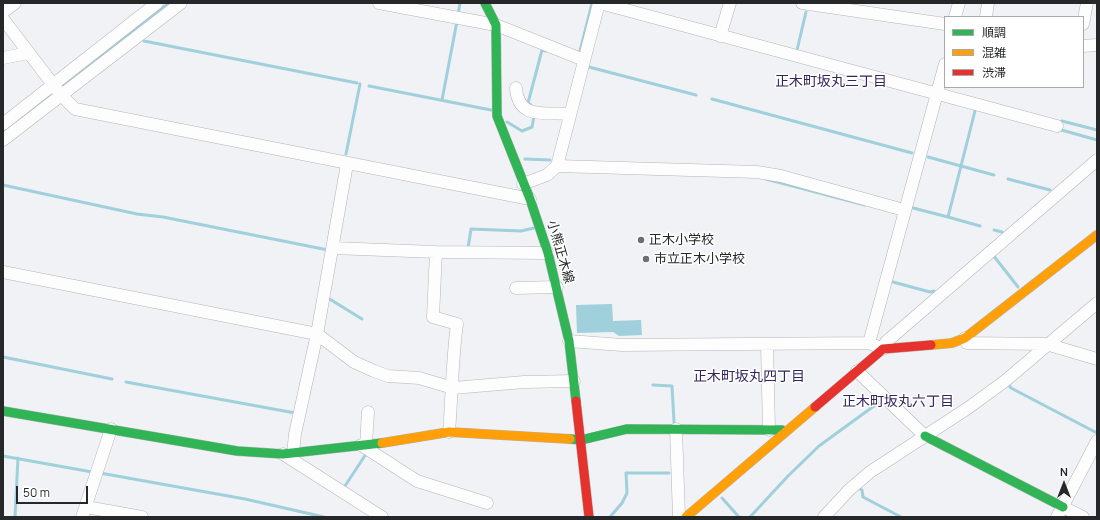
<!DOCTYPE html>
<html>
<head>
<meta charset="utf-8">
<style>
	body { margin:0 }
	#map { position:relative; width:1100px; height:520px; overflow:hidden; background:#f0f2f5; font-family:Manrope,"Noto Sans JP",sans-serif }
	canvas { display:block }
	.frame { position:absolute; inset:0; border:4px solid #262728; pointer-events:none }
	.legend { position:absolute; left:944px; top:16px; width:140px; height:72px; box-sizing:border-box; background:#fff; border:1px solid #a8a9a9; margin:0; padding:5px 7px; list-style:none; font-size:12px; color:#262728 }
	.legend li { display:flex; align-items:center; gap:8px; height:20px }
	.legend b { width:20px; border:1px solid #a8a9a9 }
	.north { position:absolute; left:1044px; top:464px; width:40px; height:40px; -webkit-text-stroke:3px #fff; paint-order:stroke; rotate:0deg; font-size:11px; font-weight:700; line-height:16px; text-align:center; color:#262728 }
	.north::after { content:''; display:block; margin:auto; width:14px; height:18px; background:#262728; clip-path:polygon(50% 0,100% 100%,50% 72%,0 100%) }
	.scale { position:absolute; left:16px; top:486px; width:72px; height:18px; box-sizing:border-box; border:2px solid #262728; border-top:0; padding-left:5px; font-size:12px; line-height:14px; white-space:nowrap; color:#262728; -webkit-text-stroke:3px #fff; paint-order:stroke }
</style>
</head>
<body>
<div id="map">
<canvas width="1100" height="520"></canvas>
<div class="frame"></div>
<ul class="legend">
<li><b style="height:5px;background:#30b455"></b>順調</li>
<li><b style="height:5px;background:#ff9f0a"></b>混雑</li>
<li><b style="height:5px;background:#e5322d"></b>渋滞</li>
</ul>
<div class="north">N</div>
<div class="scale">50 m</div>
</div>
<script>
const g = document.querySelector('canvas').getContext('2d');
g.lineJoin = 'round';
function fillPath(path, color) { g.fillStyle = color; g.fill(path, 'evenodd'); }
function strokePath(path, color, width, dash) { g.strokeStyle = color; g.lineWidth = width; g.lineCap = dash ? 'butt' : 'round'; g.setLineDash(dash || []); g.stroke(path); }
function drawText(font, color, halo, rows, align = 'center') {
  g.font = font + ' Manrope,"Noto Sans JP",sans-serif'; g.lineWidth = 3; g.setLineDash([]); g.textBaseline = 'middle'; g.strokeStyle = halo; g.fillStyle = color; for (const [text, x, y, turn = 0] of rows) {
    g.save(); g.translate(x, y); g.rotate((+turn || 0) * Math.PI / 180); g.textAlign = isNaN(turn) ? turn : align; if (halo) g.strokeText(text, 0, 0); g.fillText(text, 0, 0); g.restore();
  }
}
const water = new Path2D(`
	M612 304 613 321 641 320 642 335 619 336 613 332 577 333 576 305Z`);
const stream = new Path2D(`
	M458 15 460 3
	M144 41 357 83
	M797 50 806 12
	M580 51 592 3
	M589 67 696 95
	M369 86 491 110
	M60 87 169 3
	M712 99 912 153
	M442 100 457 21
	M531 105 528 103 542 50 546 51
	M1062 121 1097 130
	M507 122 522 131 532 127 534 116
	M1058 129 1097 140
	M3 132 49 96
	M346 154 360 84
	M928 157 994 175
	M525 159 550 160
	M766 179 865 205
	M1008 179 1050 190
	M3 185 137 214 163 217 328 250
	M913 208 948 217 976 107
	M948 217 980 226
	M994 230 1002 232
	M468 248 471 229 521 231 534 228
	M993 255 1018 287
	M893 282 930 292 934 291
	M328 298 362 319
	M3 357 112 379
	M126 382 295 413
	M1008 384 1011 388 1097 433
	M653 385 672 386 674 422
	M3 456 92 472
	M100 473 245 499 324 517
	M858 488 862 490 863 497 901 517
	M343 489 366 454
	M722 498 739 517
	M15 517 18 458
	M610 517 622 503 627 493 626 473H669
	M750 517 788 476 819 446 878 403`);
const street = new Path2D(`
	M379 3 496 25 584 60
	M600 3 1057 126
	M802 3 945 24
	M3 12 15 3
	M955 17 959 3
	M986 17 988 3
	M3 19 61 95 75 109 530 199
	M1083 24 1087 3
	M720 36 730 3
	M1083 46 1097 45
	M3 58 28 53
	M516 88C518 120 546 112 570 114
	M3 124 157 3
	M3 140 181 3
	M557 166 757 172 781 176 904 210
	M523 184 547 175 557 166 599 3
	M333 248 436 252 433 317 457 324C452 360 452 396 449 432
	M436 252 548 253
	M3 272 317 334 354 362 374 371 388 376 419 378 453 388 524 382 574 381
	M516 288 557 287
	M965 338 967 343 1046 344 1097 359
	M569 341 622 345 869 343 883 349 886 342 1097 160
	M869 343 945 64
	M767 345 769 430
	M857 371 925 436
	M676 429 679 517
	M361 445 417 481 487 503
	M366 445 368 412
	M283 454 382 517
	M293 454 295 434 317 334 347 164
	M86 507 142 517
	M1063 507 1083 517
	M82 517 111 429
	M824 517 849 490 870 472 968 408 1005 381 1097 303
	M1057 517 1097 441`);
const fast = new Path2D(`
	M485 3 496 25 497 116 530 199 548 253 569 341 576 401
	M3 411 237 451 283 454 382 443
	M925 436 1063 507
	M570 439 581 440 627 429 782 430 785 432`);
const slow = new Path2D(`
	M931 345 952 343 965 338 1097 235
	M382 443 449 432 570 439
	M686 517 815 407`);
const jam = new Path2D(`
	M576 401 589 517
	M815 407 883 349 931 345`);
const markers = [
	[641,240,4,"#6d6e70"],
	[646,259,4,"#6d6e70"]
];
const poiNames = [
	["正木小学校",649,240],
	["市立正木小学校",654,259]
];
const streetNames = [
	["小熊正木線",560,252,74]
];
const neighbourhoodNames = [
	["正木町坂丸三丁目",831,82],
	["正木町坂丸四丁目",749,377],
	["正木町坂丸六丁目",898,402]
];
fillPath(water, '#a0d0db');
strokePath(stream, '#a0d0db', 3);
strokePath(street, '#b4b5b7', 13);
strokePath(fast, '#b4b5b7', 10);
strokePath(slow, '#b4b5b7', 10);
strokePath(jam, '#b4b5b7', 10);
strokePath(street, '#fdfdfe', 12);
strokePath(fast, '#30b455', 9);
strokePath(slow, '#ff9f0a', 9);
strokePath(jam, '#e5322d', 9);
for (const [x, y, r, color] of markers) { const dot = new Path2D(); dot.arc(x, y, r, 0, 2 * Math.PI); g.fillStyle = color; g.fill(dot); strokePath(dot, '#fff', 1.5); }
drawText('13px', '#262728', '#fff', poiNames, 'left');
drawText('13px', '#262728', '#fff', streetNames);
drawText('14px', '#34235d', '#fff', neighbourhoodNames);
</script>
</body>
</html>
